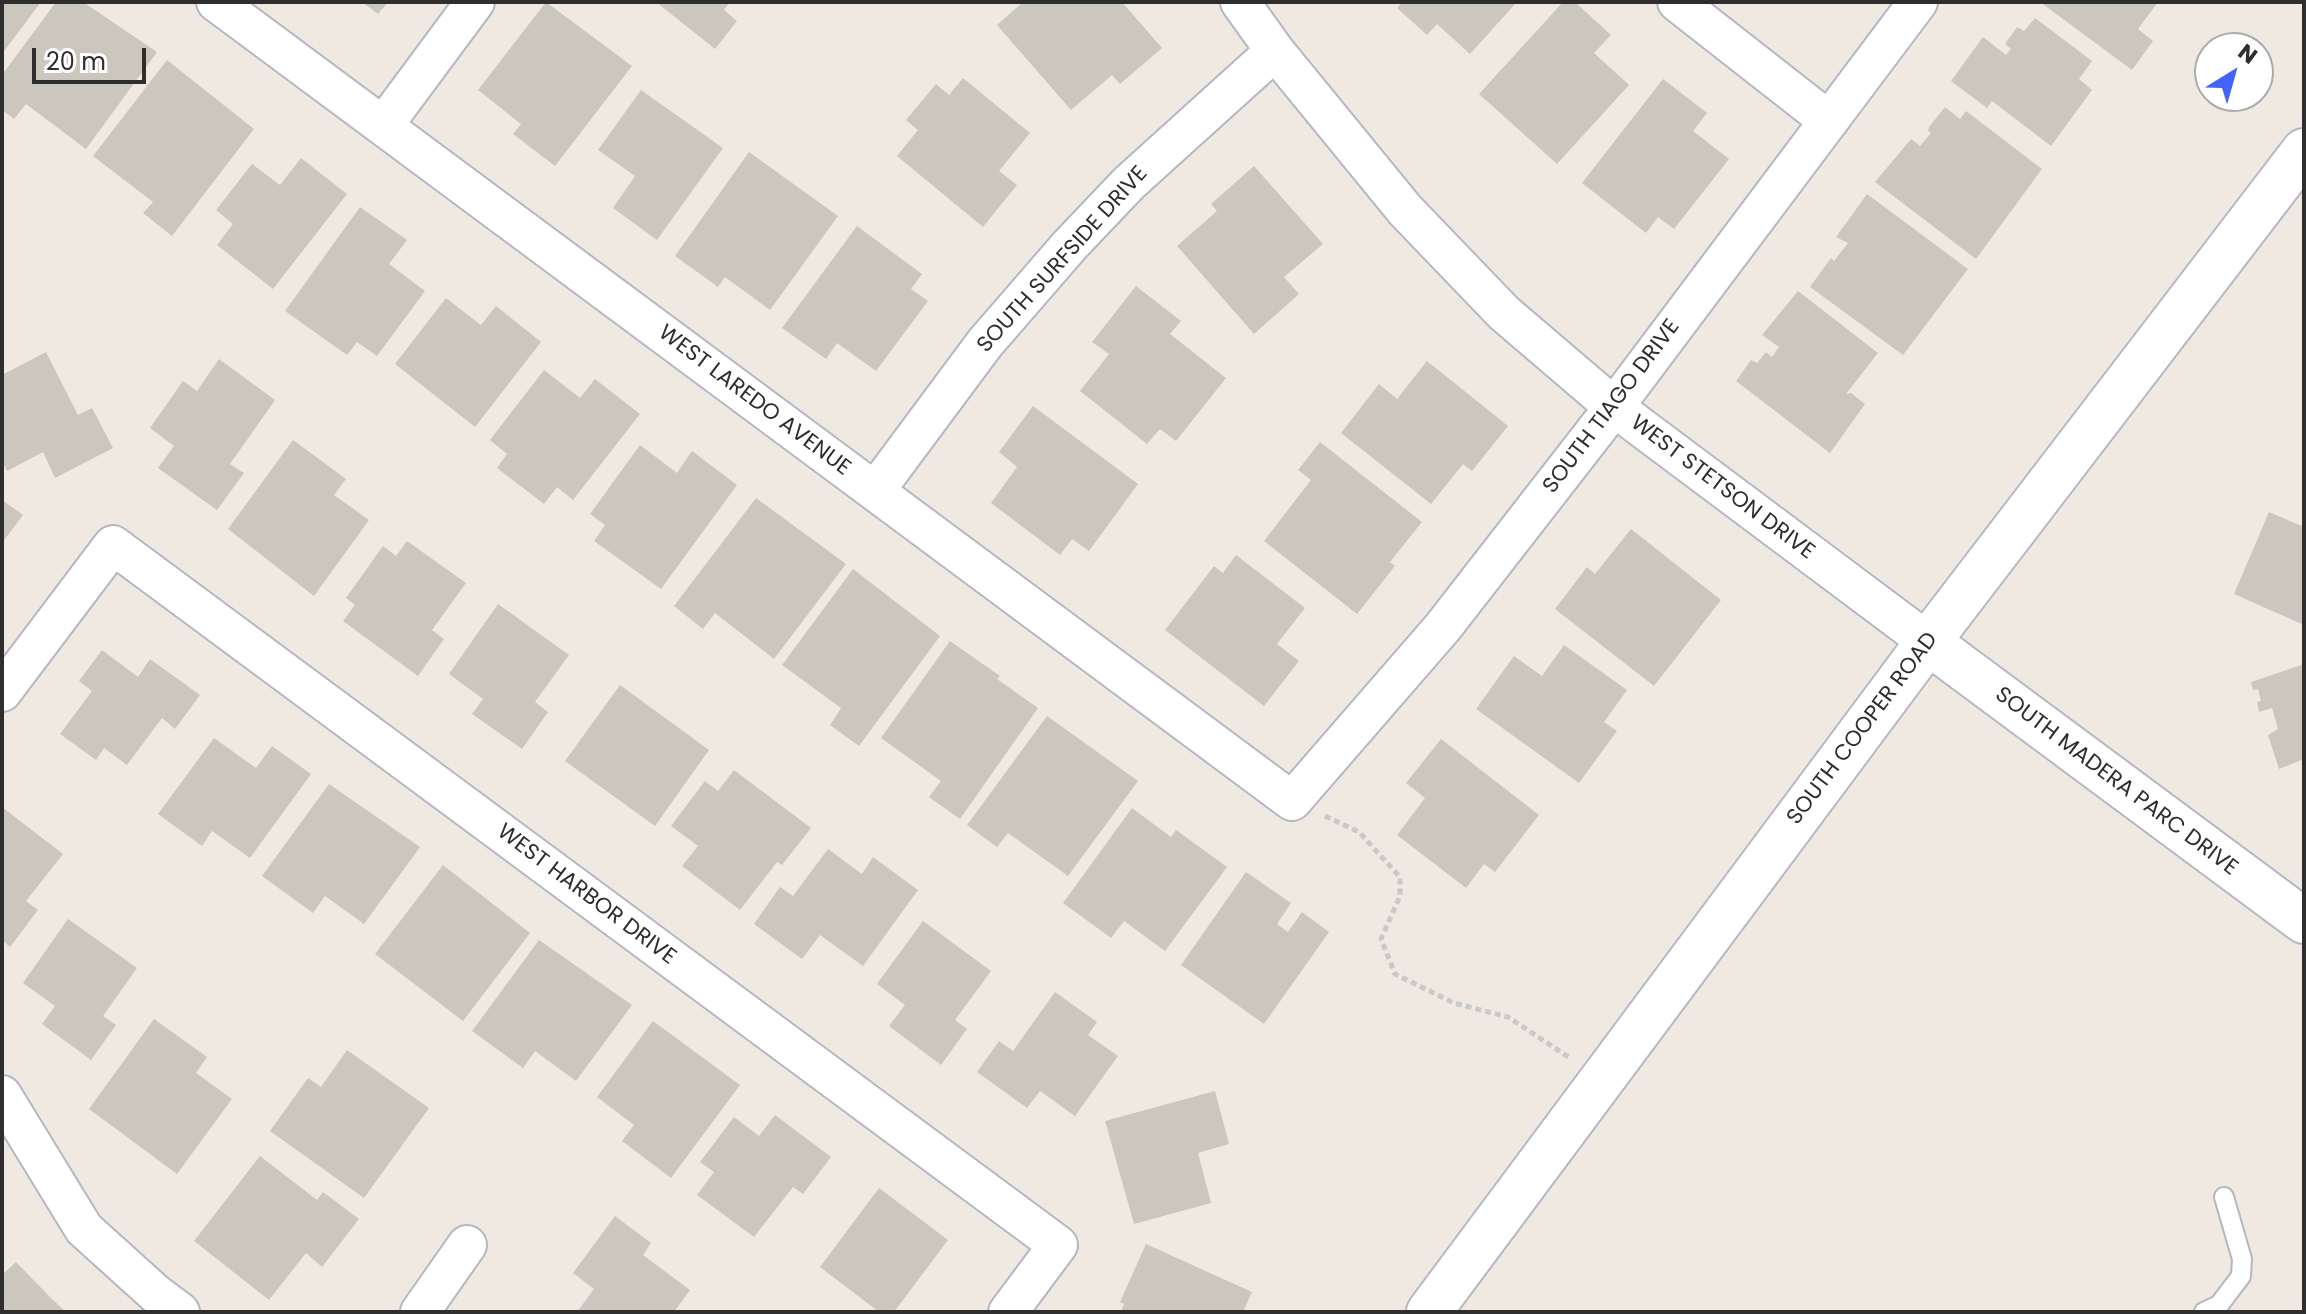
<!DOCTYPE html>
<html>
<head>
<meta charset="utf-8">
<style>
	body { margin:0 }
	#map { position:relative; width:2306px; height:1314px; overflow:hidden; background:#efe9e1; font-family:Poppins,sans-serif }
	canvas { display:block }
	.frame { position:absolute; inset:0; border:4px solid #2e2e2e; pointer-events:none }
	.north { position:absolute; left:2194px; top:32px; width:80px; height:80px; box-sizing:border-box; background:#fff; border:2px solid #ababab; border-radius:50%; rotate:37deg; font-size:22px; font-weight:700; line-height:32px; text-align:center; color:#2e2e2e }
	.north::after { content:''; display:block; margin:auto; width:28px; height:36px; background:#4264fb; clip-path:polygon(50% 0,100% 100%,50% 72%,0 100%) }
	.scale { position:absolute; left:32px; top:48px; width:114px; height:36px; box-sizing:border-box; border:4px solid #2e2e2e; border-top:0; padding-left:10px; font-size:24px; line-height:28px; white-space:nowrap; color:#2e2e2e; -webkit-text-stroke:6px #fff; paint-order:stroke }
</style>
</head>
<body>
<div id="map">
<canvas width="2306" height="1314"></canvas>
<div class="frame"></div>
<div class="north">N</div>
<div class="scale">20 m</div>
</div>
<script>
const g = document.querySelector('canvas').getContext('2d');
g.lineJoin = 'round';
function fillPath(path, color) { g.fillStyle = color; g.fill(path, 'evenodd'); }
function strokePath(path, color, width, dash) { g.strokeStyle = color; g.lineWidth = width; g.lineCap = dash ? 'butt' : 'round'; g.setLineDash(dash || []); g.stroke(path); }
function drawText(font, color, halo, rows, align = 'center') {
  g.font = font + ' Poppins,sans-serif'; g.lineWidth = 7; g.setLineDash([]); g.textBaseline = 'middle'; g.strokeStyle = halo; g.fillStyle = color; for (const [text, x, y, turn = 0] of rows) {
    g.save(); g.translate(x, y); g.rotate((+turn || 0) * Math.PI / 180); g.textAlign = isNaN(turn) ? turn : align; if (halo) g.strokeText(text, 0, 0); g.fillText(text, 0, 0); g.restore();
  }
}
const building = new Path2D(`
	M2 2H41L2 54Z
	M56 2H83L157 52 86 149 26 104 14 119 2 110V75Z
	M362 2H388L378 14Z
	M546 2 632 66 555 166 513 134 521 124 478 90Z
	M656 2H730L724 10 737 21 715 49Z
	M1023 2H1122L1162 48 1120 84 1112 75 1071 110 997 25Z
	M1402 2H1517L1470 54 1437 24 1427 35 1397 8Z
	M1563 2H1575L1611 35 1594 53 1629 85 1557 164 1479 94Z
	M2040 2H2158L2138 29 2153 41 2132 70Z
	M2035 18 2092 61 2079 79 2092 90 2051 146 1992 101 1987 108 1951 81 1983 37 2006 55 2011 49 2005 44 2017 27 2024 31Z
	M167 60 254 129 172 236 143 213 153 202 93 156Z
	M963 78 1030 133 999 171 1017 185 983 227 897 156 918 130 906 120 936 84 949 95Z
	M1663 79 1707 113 1693 131 1729 159 1674 229 1658 217 1646 233 1582 183Z
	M641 90 723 148 657 240 613 208 635 176 598 150Z
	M1945 107 1960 119 1966 111 2042 169 1976 259 1875 182 1911 139 1920 146 1931 133 1928 131 1929 127Z
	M749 152 838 216 770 310 725 277 718 287 675 256Z
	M301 158 347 194 273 289 217 245 233 224 216 210 252 164 280 185Z
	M1254 166 1323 244 1284 277 1299 294 1254 334 1177 246 1217 211 1211 204Z
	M1867 194 1968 269 1903 355 1810 287 1831 258 1834 261 1848 243 1836 237Z
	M360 207 407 240 389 264 425 291 377 356 357 342 347 355 285 311Z
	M857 226 922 274 911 289 928 301 876 371 837 343 826 359 782 328Z
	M1136 286 1181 321 1170 334 1226 378 1176 441 1160 429 1147 444 1080 391 1109 354 1092 342Z
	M1798 291 1878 353 1846 394 1851 393 1865 404 1830 453 1736 381 1751 360 1757 363 1766 352 1772 357 1779 347 1762 335Z
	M446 298 481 325 496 306 541 342 475 427 395 364Z
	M46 352 78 415 92 408 113 448 55 478 43 452 7 471 2 461V375Z
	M219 359 275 400 230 464 244 473 217 510 158 468 174 446 150 428 183 381 197 391Z
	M1427 361 1508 426 1472 471 1463 464 1431 504 1341 433 1379 384 1397 399Z
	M544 370 580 398 595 379 640 414 573 500 557 487 544 504 497 468 507 454 490 440Z
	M1033 406 1138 484 1089 551 1072 539 1060 555 991 503 1017 467 999 452Z
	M293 440 346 479 334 495 369 520 314 596 228 529Z
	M1320 442 1422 522 1390 562 1395 566 1357 614 1264 541 1311 480 1298 470Z
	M640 445 677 473 692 451 737 485 661 589 594 541 605 525 590 514Z
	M756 498 846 564 774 659 715 613 703 629 674 606Z
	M2 500 23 515 2 543Z
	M2269 512 2304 527V625L2234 594Z
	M1631 529 1721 600 1654 686 1555 609 1587 567 1595 574Z
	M407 541 466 583 432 630 444 639 418 676 343 621 355 605 346 598 383 546 396 556Z
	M1236 555 1305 608 1277 644 1299 661 1264 706 1165 630 1214 566 1223 573Z
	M853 569 940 636 859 746 830 725 841 708 782 665Z
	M498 604 569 655 535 702 548 712 522 749 472 714 483 699 449 674Z
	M950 641 1000 676 997 679 1038 708 960 819 929 797 941 781 881 738Z
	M1564 645 1627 690 1604 722 1617 731 1579 783 1476 709 1514 656 1542 676Z
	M102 650 138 677 150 659 200 695 175 729 162 718 127 765 104 748 96 760 60 734 92 691 79 681Z
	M2304 664V759L2279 769 2268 735 2278 729 2272 708 2259 712 2257 702 2261 701 2258 689 2253 690 2251 682Z
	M620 685 709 750 655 826 565 761Z
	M1047 716 1138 781 1068 876 1008 833 997 847 967 825Z
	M214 738 256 768 272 746 311 774 250 858 212 831 202 846 158 814Z
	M1441 739 1539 815 1495 872 1484 864 1466 888 1397 835 1425 798 1406 783Z
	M734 770 811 828 782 865 777 862 740 910 682 866 698 846 671 826 705 781 718 791Z
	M329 784 420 847 364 924 325 896 313 913 262 876Z
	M2 807 63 854 26 901 38 910 10 947 2 940Z
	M1132 808 1171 837 1176 830 1227 867 1165 951 1124 921 1111 938 1063 903Z
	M828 849 862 874 873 857 918 890 863 966 820 935 802 959 754 924 780 887 793 896Z
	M443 865 530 933 463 1021 375 954Z
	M1246 872 1291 903 1277 924 1288 932 1302 912 1329 932 1264 1024 1181 965Z
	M68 919 137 968 103 1016 116 1025 91 1060 42 1024 55 1006 23 983Z
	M923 921 991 971 955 1020 967 1029 941 1065 889 1026 905 1005 877 984Z
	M539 940 632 1005 576 1081 535 1051 523 1068 472 1031Z
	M1055 992 1097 1022 1088 1035 1118 1056 1075 1116 1040 1091 1027 1108 977 1072 999 1041 1013 1051Z
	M154 1019 207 1057 196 1073 232 1099 177 1174 89 1109Z
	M653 1021 740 1085 671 1178 622 1141 634 1125 597 1097Z
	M347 1050 429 1108 364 1198 270 1131 308 1078 321 1087Z
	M1215 1091 1229 1144 1198 1153 1211 1203 1134 1224 1105 1121Z
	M775 1115 831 1157 803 1194 793 1187 754 1237 697 1195 714 1172 700 1162 734 1117 759 1136Z
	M260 1156 317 1200 323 1192 359 1219 322 1267 306 1253 269 1300 194 1241Z
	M879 1188 948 1240 894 1312H879L820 1267Z
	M615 1216 651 1243 643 1255 690 1290 674 1312H577L594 1289 573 1273Z
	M1146 1244 1252 1292 1243 1312H1121L1124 1304 1120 1302Z
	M16 1262 51 1298 66 1312H2V1275Z`);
const path = new Path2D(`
	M1325 816 1359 832 1400 877V896L1381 939 1395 974 1454 1003 1508 1017 1570 1058`);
const lane = new Path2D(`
	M2204 1312 2219 1305 2241 1276 2242 1259 2224 1197`);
const street = new Path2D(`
	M216 2 1292 801 1443 627 1614 407 1918 2
	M1240 2 1275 51 1405 210 1504 313 1614 407 1928 642
	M1677 2 1829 121
	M383 126 475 2
	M875 491 985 343 1070 245 1129 183 1275 51
	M2 692 113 545 1058 1245 1008 1312
	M2 1095 84 1229 156 1294 180 1312
	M420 1312 467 1245`);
const secondary = new Path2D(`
	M1928 642 2304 921
	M1429 1312 1928 642 2304 151`);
const streetNames = [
	["SOUTH SURFSIDE DRIVE",1063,260,-48],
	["WEST LAREDO AVENUE",754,401,37],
	["SOUTH TIAGO DRIVE",1612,407,-53],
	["WEST STETSON DRIVE",1722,488,37],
	["SOUTH COOPER ROAD",1863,729,-53],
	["SOUTH MADERA PARC DRIVE",2116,782,37],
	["WEST HARBOR DRIVE",586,895,37]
];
fillPath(building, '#cbc7bf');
strokePath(lane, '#b4b7c1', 22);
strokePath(street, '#b4b7c1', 42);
strokePath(secondary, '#b4b7c1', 48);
strokePath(path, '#c9c9c9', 5, [6, 4]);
strokePath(lane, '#fff', 18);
strokePath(street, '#fff', 38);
strokePath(secondary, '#fff', 44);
drawText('22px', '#2e2e2e', '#fff', streetNames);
</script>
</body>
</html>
